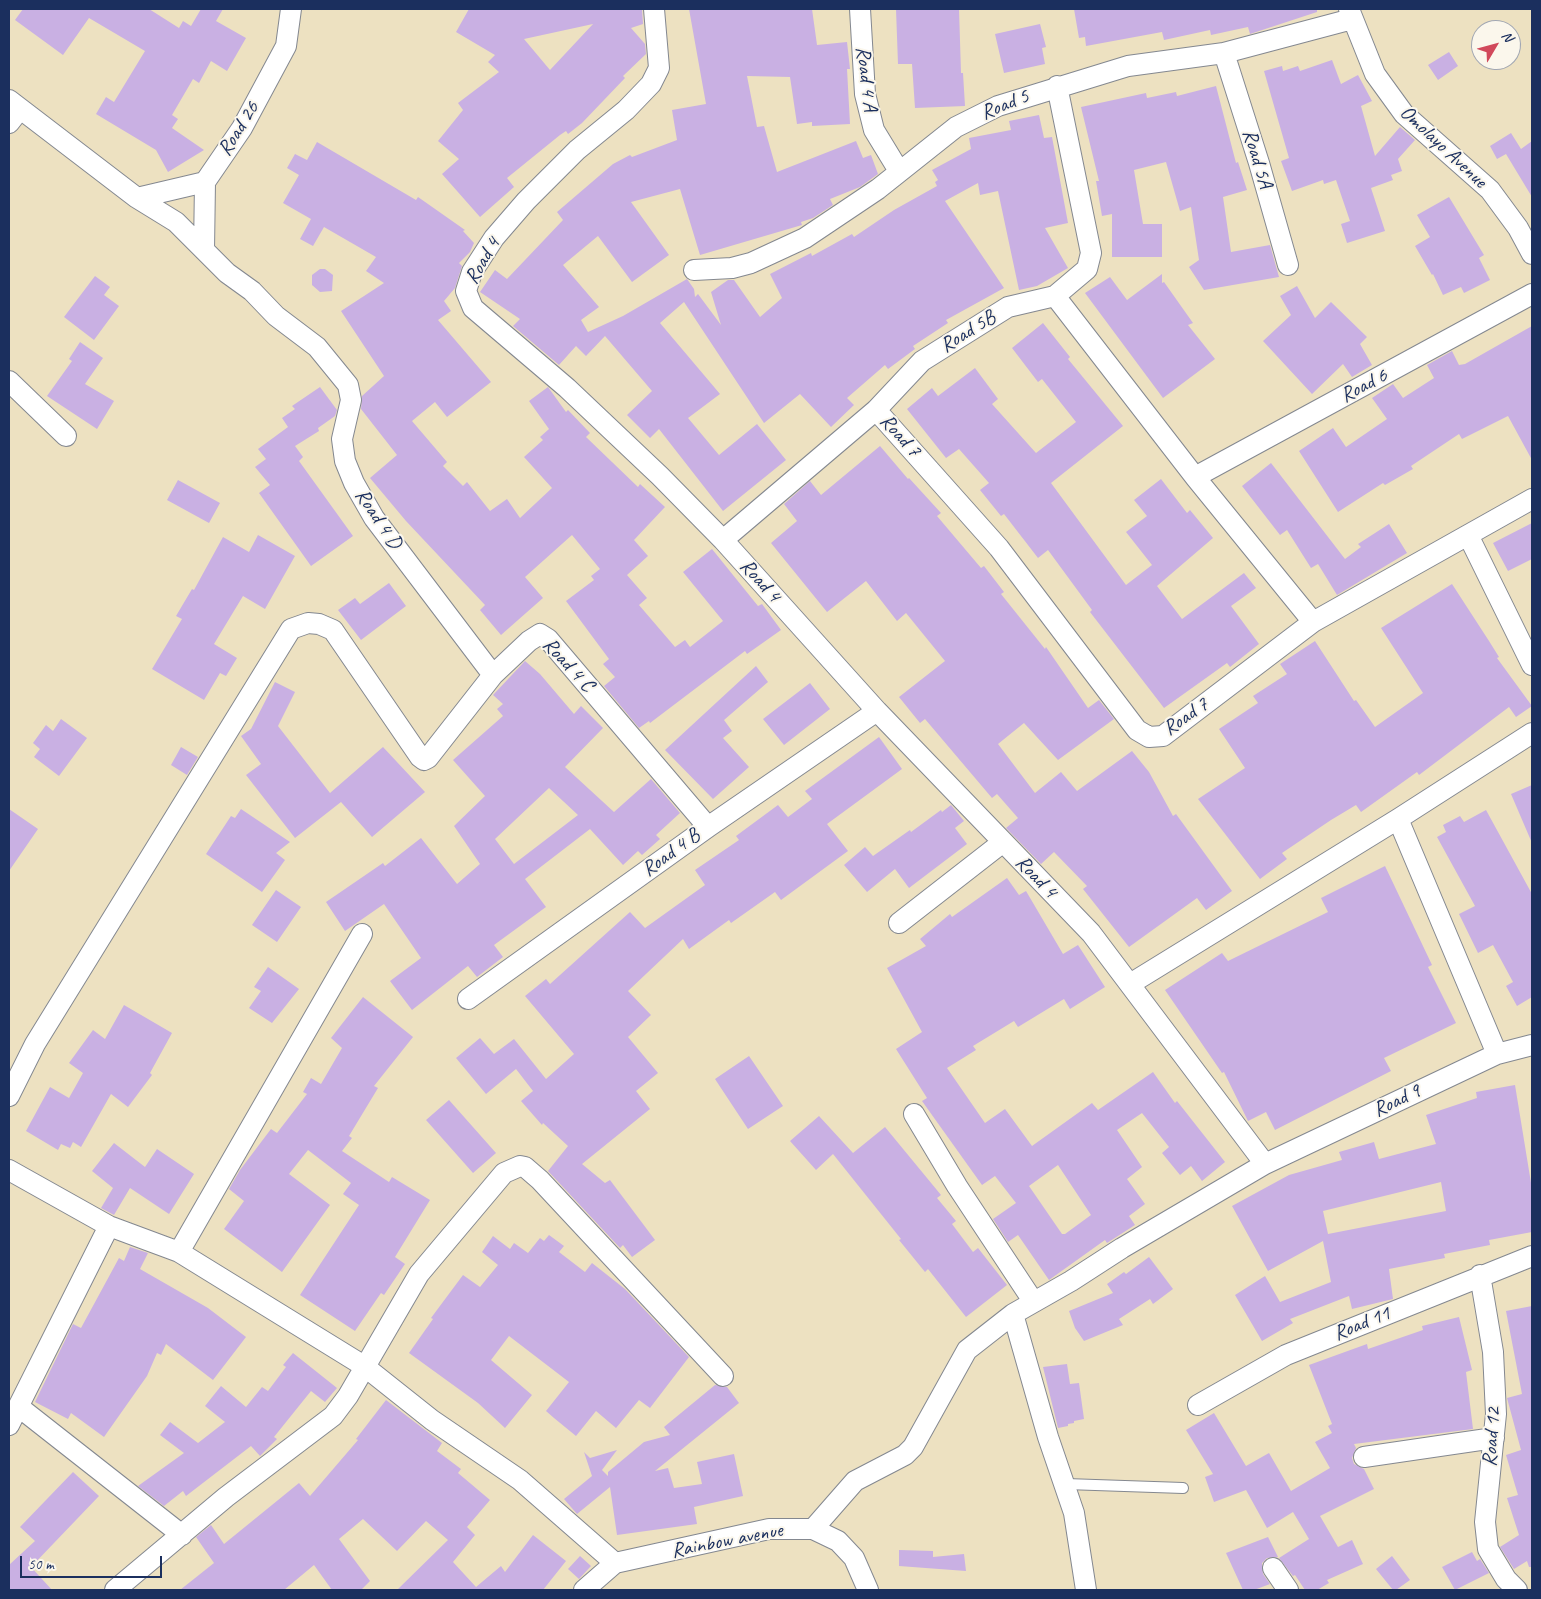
<!DOCTYPE html>
<html>
<head>
<meta charset="utf-8">
<style>
	body { margin:0 }
	#map { position:relative; width:1541px; height:1599px; overflow:hidden; background:#ede1c1; font-family:Caveat,sans-serif }
	canvas { display:block }
	.frame { position:absolute; inset:0; border:10px solid #1b2f5e; pointer-events:none }
	.north { position:absolute; left:1471px; top:20px; width:50px; height:50px; box-sizing:border-box; background:#fbf7ec; border:1px solid #a1a7b3; border-radius:50%; rotate:53deg; font-size:14px; font-weight:700; line-height:20px; text-align:center; color:#1b2f5e }
	.north::after { content:''; display:block; margin:auto; width:18px; height:22px; background:#d1495b; clip-path:polygon(50% 0,100% 100%,50% 72%,0 100%) }
	.scale { position:absolute; left:20px; top:1556px; width:142px; height:22px; box-sizing:border-box; border:2px solid #1b2f5e; border-top:0; padding-left:6px; font-size:15px; line-height:18px; white-space:nowrap; color:#1b2f5e; -webkit-text-stroke:4px #fbf7ec; paint-order:stroke }
</style>
</head>
<body>
<div id="map">
<canvas width="1541" height="1599"></canvas>
<div class="frame"></div>
<div class="north">N</div>
<div class="scale">50 m</div>
</div>
<script>
const context = document.querySelector('canvas').getContext('2d');
context.lineJoin = 'round';
function paint(path, color) { context.fillStyle = color; context.fill(path, 'evenodd'); }
const poly = rows => new Path2D(rows.map(r => 'M' + r).join(''));
function trace(path, color, width, dash) { context.strokeStyle = color; context.lineWidth = width; context.lineCap = dash ? 'butt' : 'round'; context.setLineDash(dash || []); context.stroke(path); }
function drawText(font, color, halo, rows, align = 'center') {
  context.font = font + ' Caveat,sans-serif'; context.lineWidth = 4; context.setLineDash([]); context.textBaseline = 'middle'; context.strokeStyle = halo; context.fillStyle = color; for (const [text, x, y, turn = 0] of rows) {
    context.save(); context.translate(x, y); context.rotate((+turn || 0) * Math.PI / 180); context.textAlign = isNaN(turn) ? turn : align; if (halo) context.strokeText(text, 0, 0); context.fillText(text, 0, 0); context.restore();
  }
}
paint(poly([
	[23,9,149,9,179,28,183,21,191,26,201,9,223,9,216,21,246,38,227,71,211,61,199,83,193,79,172,115,178,119,172,128,204,150,168,172,156,150,96,114,106,97,114,102,145,51,89,18,63,55,15,20],
	[469,9,642,9,643,24,631,28,645,44,646,54,623,76,625,78,582,123,568,134,566,131,560,135,507,178,514,187,480,217,442,174,459,159,438,141,463,110,458,103,499,72,488,62,495,55,456,32],
	[593,24,550,70,524,39],
	[689,9,812,9,817,45,847,42,850,69,847,69,850,124,812,126,812,122,797,124,790,77,747,76,757,127,764,126,777,172,856,141,863,158,871,155,878,174,860,187,830,199,833,205,813,218,801,222,802,225,700,255,680,189,631,202,669,255,632,282,598,236,563,265,599,307,581,320,588,332,623,316,687,279,694,289,695,297,698,294,721,325,711,292,728,280,734,280,760,317,782,298,770,274,811,253,812,256,852,234,854,237,894,210,937,186,935,182,938,180,932,170,971,149,969,138,1011,130,1009,121,1039,115,1044,138,1052,137,1068,223,1045,228,1068,268,1037,286,1019,290,998,191,980,195,978,183,945,201,1004,288,946,320,948,323,913,346,915,349,888,369,885,365,847,398,854,405,831,427,800,394,764,423,684,302,660,323,720,394,688,418,719,455,757,424,786,460,723,511,659,429,650,438,627,415,652,391,605,336,586,356,576,346,559,365,513,326,520,319,480,292,495,270,507,279,563,220,557,212,613,164,630,155,632,157,677,140,672,110,706,104],
	[896,9,959,9,961,73,963,73,965,106,915,108,912,64,898,64],
	[1074,9,1317,9,1317,12,1250,34,1248,27,1211,35,1210,30,1164,40,1162,32,1086,46,1085,37,1079,38],
	[1040,24,1046,47,1042,48,1045,64,1004,73,995,34],
	[1449,52,1458,66,1438,80,1428,65],
	[1332,60,1341,84,1358,75,1372,101,1361,106,1375,156,1400,127,1415,140,1398,159,1402,171,1391,175,1393,180,1371,188,1385,231,1347,243,1341,224,1350,221,1336,180,1324,184,1323,180,1292,191,1281,161,1289,158,1264,71,1282,66,1283,71,1298,66,1300,71],
	[1216,86,1236,163,1238,162,1247,190,1223,197,1231,252,1270,245,1279,277,1204,290,1189,267,1199,260,1191,207,1180,211,1166,162,1134,170,1143,224,1162,224,1162,257,1112,257,1112,214,1102,216,1096,181,1099,181,1081,107,1146,93,1147,98,1176,92,1177,96],
	[1511,133,1521,149,1532,141,1532,197,1506,154,1497,159,1490,146],
	[317,142,416,200,418,197,465,230,463,231,474,243,470,252,459,263,462,266,455,288,444,301,451,311,438,320,491,382,447,417,435,402,412,421,447,462,443,466,463,486,467,482,490,511,507,499,520,518,552,488,524,457,543,440,540,437,549,429,529,401,548,387,566,412,568,410,590,433,586,437,638,487,640,484,665,507,634,540,648,556,627,575,647,598,639,605,675,647,685,640,690,647,723,621,683,572,712,549,758,606,762,604,781,630,747,654,745,651,650,723,649,721,639,728,604,686,615,677,603,664,609,659,566,601,594,580,591,576,600,569,572,535,525,577,543,598,501,635,480,610,485,605,406,521,370,478,397,455,361,409,362,396,384,376,341,311,384,283,366,271,376,257,324,227,313,246,300,239,311,219,283,203,299,175,287,168,295,154,307,160],
	[1449,197,1484,255,1479,258,1490,280,1464,293,1461,287,1443,295,1433,274,1432,275,1415,246,1430,237,1417,215],
	[320,269,325,269,333,275,332,291,320,292,312,285,312,275],
	[1162,274,1162,283,1164,282,1193,323,1188,325,1215,359,1163,398,1085,293,1110,277,1127,300],
	[95,276,110,287,104,295,119,306,94,340,64,317],
	[1297,286,1315,318,1331,302,1367,337,1360,344,1372,365,1352,377,1343,364,1312,394,1263,341,1291,315,1280,296],
	[1043,323,1070,357,1068,359,1123,426,1051,483,1126,585,1152,565,1126,532,1147,516,1134,500,1161,479,1187,513,1190,510,1213,538,1157,586,1182,619,1244,573,1256,588,1231,606,1259,644,1230,667,1227,663,1164,708,1090,612,1092,610,1048,550,1038,558,1004,514,1001,516,980,490,989,483,959,449,946,458,907,409,932,388,938,396,975,368,998,399,992,404,1036,453,1076,422,1042,379,1038,382,1012,348],
	[1532,326,1532,460,1508,416,1462,439,1459,434,1411,466,1413,469,1385,485,1383,483,1338,512,1299,451,1333,428,1346,447,1387,419,1372,398,1393,384,1403,398,1434,378,1427,365,1452,351,1459,365,1465,364],
	[80,342,103,358,85,384,114,401,97,429,47,396,72,361,69,359],
	[320,387,337,410,335,416,318,428,319,431,295,446,303,457,299,461,353,536,311,566,259,493,270,485,255,467,266,459,258,449,288,427,282,418,295,409,292,406],
	[880,446,908,479,909,478,941,513,937,516,981,568,984,566,1004,592,1001,594,1045,649,1046,647,1088,708,1099,700,1114,719,1058,760,1024,723,998,744,1035,793,1061,772,1077,791,1132,751,1149,772,1173,816,1176,814,1232,891,1206,910,1197,898,1129,947,1083,889,1087,886,1054,852,1041,864,1006,828,1018,818,997,794,992,798,925,719,920,723,899,697,945,661,906,613,897,621,866,581,827,612,771,543,797,521,784,504,810,481,821,495],
	[1271,463,1345,559,1361,547,1358,544,1389,524,1407,553,1337,595,1318,564,1311,568,1287,530,1280,535,1242,486],
	[178,480,220,503,209,523,167,500],
	[1532,523,1532,559,1508,571,1493,543],
	[258,535,295,556,265,609,243,596,214,644,237,658,226,676,220,673,204,700,152,669,182,619,176,616,192,589,194,590,223,537,249,552],
	[389,583,406,606,361,640,338,610,355,598,360,604],
	[1452,584,1489,641,1499,657,1497,658,1532,706,1516,717,1509,707,1419,775,1417,772,1361,812,1356,805,1331,820,1282,853,1287,859,1260,879,1198,799,1245,768,1219,729,1258,703,1253,696,1287,674,1280,664,1315,641,1354,701,1356,700,1375,727,1423,693,1381,628],
	[525,661,540,674,574,714,581,706,603,728,565,767,614,812,651,779,680,813,656,835,660,839,642,855,638,851,623,865,590,829,525,879,546,907,494,945,503,957,477,977,468,966,412,1010,390,981,421,958,384,904,345,931,326,902,383,863,385,866,421,838,457,884,480,864,454,826,485,796,453,760,503,716,497,709,503,704,493,695],
	[549,788,578,815,514,864,495,839],
	[756,666,768,682,724,720,732,731,723,738,749,767,713,799,665,750],
	[275,682,295,692,278,726,330,793,383,747,425,792,372,837,341,802,295,838,246,775,261,764,241,736,251,729],
	[810,683,830,709,784,745,763,719],
	[61,719,87,738,59,776,34,757,40,749,33,743,46,725,53,731],
	[879,737,902,769,827,824,848,851,781,900,775,892,731,923,729,920,689,949,683,939,628,991,651,1015,628,1037,658,1073,636,1091,650,1109,582,1164,605,1183,610,1180,655,1240,632,1257,623,1245,620,1248,548,1171,568,1146,543,1123,542,1125,521,1101,533,1091,516,1069,486,1094,456,1058,480,1038,494,1054,514,1039,546,1079,574,1054,525,996,546,979,550,984,630,912,645,928,705,885,695,870,739,840,736,836,778,805,788,817,812,799,805,791],
	[181,747,198,757,187,775,171,765],
	[1532,785,1532,843,1511,794],
	[951,805,964,821,955,828,967,844,909,888,895,869,867,892,844,865,865,847,873,856,910,830,911,832,941,810,942,812],
	[9,809,38,829,9,871],
	[241,809,290,842,276,853,285,860,262,892,206,854,231,816,235,818],
	[1486,810,1532,894,1532,997,1517,1006,1506,986,1513,982,1493,945,1478,953,1459,914,1475,906,1437,837,1446,832,1443,825,1460,816,1464,822],
	[1385,866,1432,965,1428,967,1456,1023,1384,1058,1391,1071,1275,1130,1266,1112,1248,1121,1224,1072,1222,1073,1165,990,1222,953,1228,961,1328,912,1321,898],
	[1007,878,1019,895,1026,891,1063,954,1078,945,1105,987,1070,1009,1064,999,1018,1027,1014,1021,973,1046,976,1050,947,1068,985,1123,1005,1109,1032,1146,1092,1103,1098,1110,1153,1072,1175,1103,1177,1101,1225,1162,1202,1181,1191,1166,1180,1175,1162,1153,1169,1147,1142,1113,1117,1130,1142,1167,1127,1179,1145,1204,1129,1216,1135,1225,1107,1243,1105,1240,1049,1280,1018,1235,1008,1242,993,1219,1016,1203,995,1176,982,1185,922,1101,927,1098,896,1049,922,1032,887,968,926,946,920,939,950,914,952,917],
	[1058,1165,1091,1215,1065,1234,1062,1234,1029,1186],
	[276,890,301,907,277,942,252,925],
	[268,967,299,989,272,1023,249,1008,261,991,254,987],
	[363,997,413,1037,374,1086,378,1088,349,1136,352,1138,342,1151,389,1182,392,1177,430,1200,395,1257,405,1264,384,1295,381,1293,355,1331,300,1295,359,1205,343,1194,351,1183,308,1150,289,1174,330,1205,282,1272,224,1229,244,1201,229,1189,240,1170,271,1129,277,1133,307,1094,303,1092,311,1078,321,1084,342,1048,331,1038],
	[124,1005,172,1033,150,1073,152,1075,128,1107,111,1094,81,1147,73,1142,70,1148,61,1144,58,1150,26,1131,50,1087,69,1098,83,1073,69,1063,93,1030,105,1039],
	[749,1056,783,1106,748,1129,715,1079],
	[1515,1085,1532,1189,1532,1232,1489,1240,1490,1245,1444,1254,1445,1258,1389,1269,1393,1299,1352,1309,1349,1296,1290,1319,1293,1323,1262,1341,1235,1295,1265,1276,1280,1302,1331,1282,1323,1241,1268,1271,1232,1206,1289,1175,1342,1160,1339,1152,1374,1142,1379,1159,1436,1144,1426,1115,1477,1098,1476,1092],
	[1441,1182,1446,1211,1328,1234,1323,1211],
	[449,1100,496,1153,473,1173,426,1120],
	[819,1116,853,1153,885,1127,941,1195,937,1198,956,1221,952,1224,973,1252,978,1248,1007,1285,966,1317,928,1269,925,1272,899,1240,901,1239,833,1154,816,1170,790,1141],
	[114,1143,145,1167,157,1149,194,1174,169,1214,130,1188,114,1215,101,1208,113,1188,92,1171],
	[549,1235,564,1246,559,1252,585,1272,592,1263,625,1289,689,1357,650,1408,639,1400,616,1428,596,1411,576,1436,554,1418,546,1411,569,1382,509,1336,491,1360,532,1395,505,1428,478,1403,409,1353,433,1319,431,1318,463,1275,480,1287,498,1265,482,1252,493,1236,510,1249,514,1243,528,1253,540,1238,544,1241],
	[130,1247,148,1253,140,1269,208,1308,246,1337,213,1380,166,1344,161,1355,157,1353,147,1376,104,1437,71,1413,68,1419,35,1402,73,1324,81,1328,119,1258,124,1261],
	[1149,1257,1173,1289,1153,1304,1150,1299,1119,1319,1123,1325,1084,1341,1075,1328,1069,1311,1113,1293,1107,1284,1124,1272,1126,1274],
	[1532,1306,1532,1567,1529,1567,1527,1561,1514,1569,1500,1547,1519,1535,1507,1498,1518,1495,1506,1455,1521,1450,1507,1398,1522,1394,1506,1311],
	[1459,1317,1472,1370,1466,1372,1473,1429,1354,1444,1356,1448,1352,1458,1354,1464,1364,1469,1374,1489,1320,1516,1338,1547,1352,1540,1363,1564,1327,1580,1329,1583,1317,1590,1305,1590,1295,1575,1293,1576,1279,1558,1309,1539,1293,1512,1267,1528,1246,1490,1214,1502,1205,1477,1213,1474,1186,1430,1214,1413,1246,1466,1269,1453,1291,1491,1330,1468,1315,1442,1332,1433,1328,1426,1332,1424,1309,1365,1367,1344,1368,1349,1423,1330,1422,1326],
	[293,1353,337,1388,325,1402,311,1391,274,1437,277,1439,260,1456,251,1446,186,1496,183,1491,164,1506,138,1486,184,1453,160,1435,170,1422,198,1443,225,1422,205,1406,221,1386,246,1407,262,1387,268,1391,286,1367,283,1365],
	[1067,1364,1070,1384,1079,1383,1084,1419,1074,1421,1074,1423,1068,1424,1068,1426,1058,1428,1043,1367],
	[715,1385,727,1387,739,1403,655,1471,668,1468,674,1488,702,1484,697,1462,734,1454,743,1496,694,1507,697,1524,617,1535,610,1487,577,1514,564,1499,592,1476,584,1452,590,1458,617,1450,602,1470,608,1476,608,1472,644,1442,670,1435,664,1427],
	[386,1400,442,1443,437,1451,461,1469,458,1473,490,1500,467,1527,475,1535,453,1562,476,1587,501,1566,505,1572,533,1535,566,1561,543,1590,397,1590,448,1540,426,1521,397,1551,363,1519,339,1539,370,1581,361,1590,332,1590,314,1565,284,1590,180,1590,214,1563,196,1537,211,1525,224,1544,299,1483,310,1496,358,1440,356,1439],
	[73,1472,99,1496,31,1567,52,1590,9,1590,9,1565,35,1541,20,1527],
	[1268,1537,1278,1557,1267,1558,1262,1563,1263,1574,1270,1584,1254,1590,1243,1590,1226,1553],
	[899,1550,933,1551,933,1557,964,1554,966,1571,899,1566],
	[1472,1552,1477,1561,1480,1559,1489,1573,1455,1590,1442,1567],
	[580,1556,591,1566,579,1579,568,1569],
	[1392,1556,1410,1580,1396,1590,1393,1590,1376,1569]
]), '#c9b0e3');
const lane = poly([
	[1066,1484,1183,1488]
]);
const street = poly([
	[654,9,659,68,651,84,626,110,577,150,526,201,494,238,472,272,466,291,473,308,567,388,660,476,723,540,877,711,1091,933,1265,1164],
	[860,9,865,94,874,130,899,171],
	[1349,9,1375,74,1404,114,1490,190,1518,228,1532,254],
	[1224,53,1259,163,1288,265],
	[9,100,137,198,176,222,227,273,252,291,276,316,317,347,348,385,351,400,342,439,345,461,354,483,374,518,493,675],
	[9,123,20,109],
	[137,198,205,182,242,128,286,46,291,9],
	[204,250,205,182],
	[694,270,732,268,751,263,805,238,878,189,956,127,998,106,1128,66,1224,53,1352,19],
	[1055,296,1195,477,1313,622],
	[9,381,66,436],
	[876,410,999,548,1137,730,1149,737,1163,736,1313,622,1532,499],
	[1195,477,1532,294],
	[1468,535,1532,665],
	[723,540,876,410,922,361,1008,307,1055,296,1087,269,1091,253,1057,86],
	[1398,819,1497,1054],
	[899,923,1003,842],
	[1130,984,1398,819,1532,733],
	[468,999,708,827,877,711],
	[9,1096,35,1044,291,629,308,623,319,624,333,630,420,757,424,760,428,758,493,675,529,641,540,634,548,639,708,827],
	[914,1114,957,1186,1033,1301],
	[9,1170,109,1226,179,1252,364,1366,432,1420,520,1480,615,1563],
	[179,1252,362,934],
	[1480,1275,1493,1352,1496,1414,1485,1522,1488,1549,1506,1579,1517,1590],
	[1013,1314,1048,1437,1074,1513,1086,1590],
	[1198,1405,1286,1355,1532,1256],
	[19,1407,182,1535],
	[9,1425,109,1226],
	[1364,1457,1494,1438],
	[813,1529,855,1481,905,1455,913,1447,967,1350,1013,1314,1071,1281,1122,1248,1265,1164,1497,1054,1532,1045],
	[1273,1568,1288,1590],
	[115,1590,226,1497,333,1416,348,1396,419,1274,504,1173,520,1166,525,1167,540,1180,723,1376],
	[584,1590,615,1563,769,1529,813,1529,838,1541,854,1558,868,1590]
]);
trace(lane, '#848890', 12);
trace(street, '#848890', 22);
trace(lane, '#fff', 10);
trace(street, '#fff', 20);
drawText('21px', '#1b2f5e', '#fbf7ec', [
	["Road 4 A",866,79,83],
	["Road 5",1005,105,-22],
	["Road 26",239,129,-58],
	["Omolayo Avenue",1443,147,43],
	["Road 5A",1257,159,73],
	["Road 4",483,261,-60],
	["Road 5B",968,332,-32],
	["Road 6",1364,386,-28],
	["Road 7",900,436,48],
	["Road 4 D",378,519,56],
	["Road 4",760,581,48],
	["Road 4 C",568,665,47],
	["Road 7",1186,717,-35],
	["Road 4 B",671,853,-36],
	["Road 4",1036,877,46],
	["Road 9",1397,1101,-26],
	["Road 11",1362,1324,-22],
	["Road 12",1492,1437,-86],
	["Rainbow avenue",727,1541,-11]
]);
</script>
</body>
</html>
